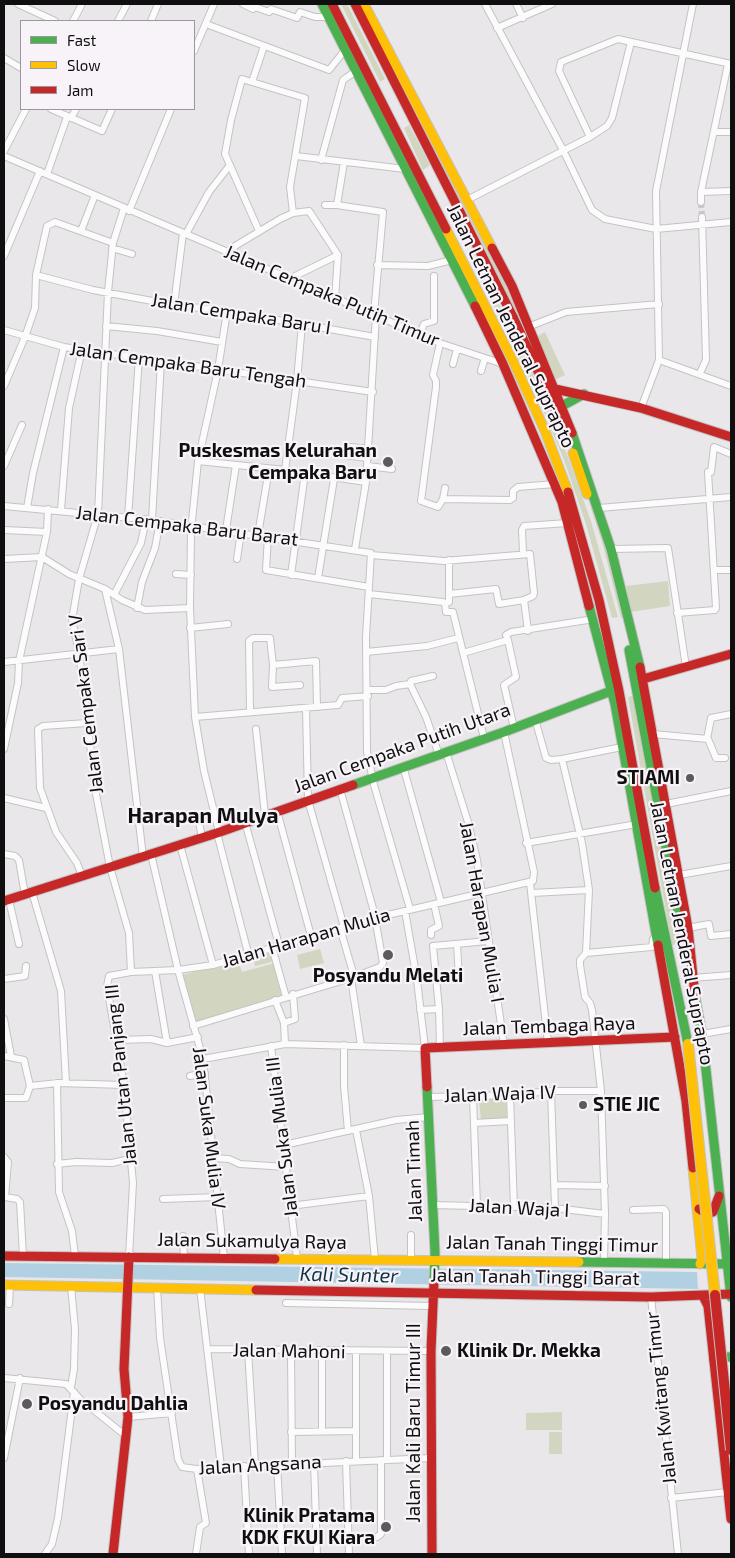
<!DOCTYPE html>
<html>
<head>
<meta charset="utf-8">
<style>
	body { margin:0 }
	#map { position:relative; width:735px; height:1558px; overflow:hidden; background:#eae7ea; font-family:"Exo 2",sans-serif }
	canvas { display:block }
	.frame { position:absolute; inset:0; border:5px solid #100f10; pointer-events:none }
	.legend { position:absolute; left:20px; top:20px; width:175px; height:90px; box-sizing:border-box; background:#f8f3f9; border:1px solid #9b989c; margin:0; padding:6px 9px; list-style:none; font-size:15px; color:#100f10 }
	.legend li { display:flex; align-items:center; gap:10px; height:25px }
	.legend b { width:25px; border:1px solid #9b989c }
</style>
</head>
<body>
<div id="map">
<canvas width="735" height="1558"></canvas>
<div class="frame"></div>
<ul class="legend">
<li><b style="height:6px;background:#4caf50"></b>Fast</li>
<li><b style="height:6px;background:#ffc107"></b>Slow</li>
<li><b style="height:6px;background:#c62828"></b>Jam</li>
</ul>
</div>
<script>
const context = document.querySelector('canvas').getContext('2d');
context.lineJoin = 'round';
function paint(path, color) { context.fillStyle = color; context.fill(path, 'evenodd'); }
const poly = rows => new Path2D(rows.map(r => 'M' + r).join(''));
function trace(path, color, width, dash) { context.strokeStyle = color; context.lineWidth = width; context.lineCap = dash ? 'butt' : 'round'; context.setLineDash(dash || []); context.stroke(path); }
function drawText(font, color, halo, rows, align = 'center') {
  context.font = font + ' "Exo 2",sans-serif'; context.lineWidth = 4.5; context.setLineDash([]); context.textBaseline = 'middle'; context.strokeStyle = halo; context.fillStyle = color; for (const [text, x, y, turn = 0] of rows) {
    context.save(); context.translate(x, y); context.rotate((+turn || 0) * Math.PI / 180); context.textAlign = isNaN(turn) ? turn : align; if (halo) context.strokeText(text, 0, 0); context.fillText(text, 0, 0); context.restore();
  }
}
paint(poly([
	[341,4,347,4,385,79,380,82],
	[383,40,534,338,545,332,565,375,552,381,565,414,627,616,621,618,603,545,573,454,551,399,412,117],
	[409,125,430,165,423,170,404,128],
	[481,269,519,344,556,424,591,521,618,617,612,618,586,524,564,460,532,384,477,272],
	[668,581,670,606,630,612,626,586],
	[635,695,643,744,681,943,672,945,628,697],
	[320,949,324,963,300,969,297,955],
	[272,952,275,961,255,966,253,957],
	[238,960,242,972,275,963,283,996,195,1022,182,975],
	[506,1098,507,1118,481,1120,479,1100],
	[562,1412,562,1430,526,1430,526,1413],
	[549,1432,562,1432,562,1454,549,1454]
]), '#d2d5c0');
paint(poly([
	[4,1263,697,1272,698,1289,4,1277]
]), '#b1d1e2');
trace(poly([
	[701,202,702,217]
]), '#c9c7c9', 6, [6, 3]);
const street = poly([
	[18,4,55,21],
	[243,4,253,9,255,7,269,12,271,9,297,18,300,12,315,17,329,17],
	[485,4,563,150,592,210,605,219,656,229,731,222],
	[516,4,523,18],
	[73,21,82,4],
	[118,21,127,4],
	[151,21,158,4],
	[206,24,329,70,345,50],
	[497,28,552,4],
	[194,51,214,4],
	[4,58,21,68],
	[252,82,264,46],
	[51,109,102,131,112,109],
	[71,118,76,109],
	[714,132,731,132],
	[590,137,559,71,561,62,618,39,731,64],
	[4,151,26,109],
	[4,156,440,343,503,364],
	[296,156,405,169],
	[321,160,343,80,356,71],
	[344,162,337,205,383,212,374,314],
	[47,174,67,117],
	[701,192,731,191],
	[467,200,590,137,607,126,612,118,631,42],
	[701,202,701,192,728,64],
	[325,205,337,205],
	[124,208,113,243,108,292,98,514,79,579,72,620,79,652,96,794,110,867,129,933,131,972],
	[129,211,171,109],
	[81,231,95,195],
	[259,231,225,154,231,120,242,79,305,98,290,187,293,213],
	[186,234,209,192,230,165],
	[112,248,132,254],
	[231,253,235,246,280,219,293,213,309,211,338,255,335,299],
	[4,256,40,171],
	[377,265,428,266,452,260],
	[36,275,93,290,174,305,227,311,375,337],
	[289,279,338,255],
	[174,305,183,233],
	[106,326,157,331,222,342],
	[528,327,566,312,659,304],
	[4,330,64,347,373,392],
	[420,334,424,324,434,321,434,276],
	[440,343,433,375,436,381,436,387,421,501,438,507,443,499,510,500,513,498,513,491,518,487,555,484],
	[659,360,731,386],
	[453,364,457,349],
	[481,371,485,358],
	[700,373,706,360,702,217],
	[4,386,25,337,35,308,36,275,47,226,55,222,113,243],
	[641,408,659,360,656,191,693,4],
	[351,447,369,449],
	[344,455,368,458],
	[198,461,285,470,366,482],
	[4,466,22,425],
	[368,466,392,469],
	[285,470,297,381,302,324],
	[443,499,445,488],
	[4,506,152,520,371,553,366,637,367,752,374,785,410,909],
	[27,508,33,473,64,347],
	[599,508,731,497],
	[61,510,69,408,82,349],
	[128,518,139,357],
	[152,520,161,361],
	[4,530,47,532],
	[226,530,236,465],
	[258,535,269,469],
	[268,536,266,570,369,587],
	[355,549,366,482,376,315],
	[611,549,668,548,686,667],
	[523,553,522,530,524,526,568,523],
	[371,555,444,561,530,554,534,593,533,596,524,600,528,631],
	[4,559,42,557,69,574,105,589,122,600,145,610,190,608],
	[237,559,241,532],
	[714,570,731,570],
	[176,574,191,575],
	[291,575,305,473],
	[318,578,334,479],
	[105,589,119,649,143,857],
	[369,594,443,602,445,603,446,612,453,612,484,738],
	[449,594,449,560],
	[114,595,141,543,146,519],
	[445,603,449,602,449,594,496,589,499,604,524,600],
	[137,608,142,582,155,548,160,521],
	[677,613,715,610,716,608,708,472,711,472,714,447,731,454],
	[190,628,228,624],
	[508,640,516,677,504,685,514,728],
	[366,652,427,646,458,638],
	[463,653,508,640,506,635,511,632,594,619],
	[4,662,119,649],
	[273,665,272,687,300,685],
	[410,684,411,681,433,676],
	[368,690,386,690,396,686,410,684,426,717,439,755],
	[306,708,308,800,344,927],
	[250,711,249,641,253,638,270,638,273,665,316,661,317,707],
	[195,717,338,705,342,698,368,696],
	[535,719,546,758,551,760,562,759],
	[256,729,265,815],
	[653,734,708,739,716,758,725,758],
	[707,739,711,718,731,714],
	[4,749,18,683,19,661,47,532,48,509],
	[446,752,468,822,477,860,504,1045],
	[403,766,441,902],
	[4,798,46,808],
	[666,804,731,791],
	[277,811,311,936],
	[199,822,202,838],
	[245,822,279,945],
	[219,832,204,771,195,717,190,608,191,531,198,461,218,370,227,311],
	[217,833,248,953],
	[526,843,637,824],
	[180,845,213,965],
	[4,854,15,856,19,860,25,895],
	[151,854,178,970,203,1059,224,1258],
	[679,875,731,866],
	[82,876,77,863,56,832,40,788,38,729,43,726,87,723],
	[530,883,548,1043],
	[32,892,61,991,66,1083],
	[532,893,589,890],
	[9,900,19,944],
	[340,928,354,976],
	[688,928,709,924,711,936,731,934],
	[431,935,431,930,439,926,434,904],
	[457,944,459,979],
	[272,947,286,997],
	[586,953,652,947,653,939],
	[155,971,167,1043],
	[351,978,361,1046],
	[692,978,731,975],
	[4,979,25,976,26,966],
	[275,1000,284,1023,285,1044],
	[420,1010,439,1009],
	[4,1019,11,1056],
	[284,1023,295,1019,293,994],
	[193,1026,351,978,380,967,383,963,374,912,340,789],
	[702,1034,731,1029],
	[117,1040,151,1039,167,1043,198,1037],
	[344,1045,344,1086,348,1131],
	[271,1046,297,1258],
	[440,1048,439,1009,433,946,488,941],
	[4,1056,24,1060,30,1086,26,1098,4,1098],
	[203,1059,285,1044,425,1048,417,980,405,911],
	[190,1076,205,1073],
	[57,1083,59,1192,72,1231,75,1256],
	[30,1086,58,1083,124,1085],
	[551,1091,555,1208],
	[510,1095,514,1207],
	[429,1097,510,1095,551,1091,601,1091],
	[473,1097,477,1206],
	[474,1123,511,1121],
	[356,1130,369,1196,375,1260],
	[284,1145,396,1120,429,1117],
	[4,1157,8,1162,5,1197,17,1199,20,1202,23,1256],
	[213,1158,229,1159,240,1164,286,1167],
	[57,1164,76,1162,112,1163,130,1159],
	[555,1185,605,1186],
	[163,1199,218,1197],
	[433,1205,555,1208,605,1214],
	[290,1206,369,1196],
	[633,1210,664,1209,666,1212,666,1263],
	[411,1235,411,1260],
	[183,1236,184,1258],
	[129,1257,133,1183,124,1085,107,986,109,976,131,972,178,970,213,965,375,918,533,881,534,872,504,732],
	[604,1262,605,1214,601,1091,592,1010,590,1003,585,997,580,965,580,960,586,953,589,890,582,843,562,759,622,747],
	[157,1287,160,1338,178,1459,182,1467,197,1469,431,1458],
	[200,1288,221,1467],
	[651,1297,678,1554],
	[286,1303,432,1306],
	[9,1304,10,1285],
	[207,1349,431,1351],
	[248,1350,255,1465],
	[291,1351,292,1464],
	[4,1378,66,1384,80,1399,126,1436],
	[71,1387,74,1369,75,1329,71,1286],
	[128,1417,172,1413],
	[322,1431,322,1351],
	[291,1432,356,1431],
	[4,1458,20,1378],
	[387,1459,387,1352],
	[356,1460,356,1352],
	[346,1461,349,1554],
	[314,1463,317,1554],
	[277,1464,282,1554],
	[244,1466,249,1554],
	[671,1498,728,1492],
	[348,1538,377,1537,381,1534,381,1460],
	[45,1554,52,1544,58,1518,74,1392],
	[196,1554,200,1527,206,1523,197,1469]
]);
const fast = poly([
	[322,4,475,306],
	[562,406,584,394],
	[572,433,611,549,640,667],
	[589,606,615,704,658,945],
	[629,650,678,911],
	[353,785,504,732,611,691],
	[655,888,688,1044],
	[695,996,702,1034,731,1297],
	[427,1087,435,1253,434,1282],
	[579,1262,728,1264],
	[714,1360,719,1357,731,1357]
]);
const slow = poly([
	[364,4,492,248],
	[446,229,515,365,545,431,568,492],
	[573,453,587,494],
	[693,1168,702,1259,700,1264],
	[275,1259,579,1262],
	[4,1285,256,1290]
]);
const jam = poly([
	[332,4,446,229],
	[355,4,513,317,560,419],
	[492,248,512,286,572,433],
	[475,306,503,364,562,502,589,606],
	[555,389,641,408,731,437],
	[568,492,599,600,619,691,655,888],
	[640,667,688,928,695,996],
	[643,679,731,654],
	[4,901,217,833,353,785],
	[658,945,686,1101,693,1168],
	[427,1087,425,1048,675,1037],
	[699,1209,707,1214,713,1212,719,1196],
	[4,1256,275,1259],
	[256,1290,651,1297,731,1294],
	[703,1296,708,1306,731,1519],
	[113,1554,128,1417,124,1369,129,1257],
	[432,1554,431,1351,434,1282]
]);
trace(street, '#c4c3c4', 8);
trace(fast, '#c4c3c4', 11);
trace(slow, '#c4c3c4', 11);
trace(jam, '#c4c3c4', 11);
trace(street, '#fcfbfc', 6);
trace(fast, '#4caf50', 9);
trace(slow, '#ffc107', 9);
trace(jam, '#c62828', 9);
const slowBridge = poly([
	[688,1044,715,1295]
]);
const jamBridge = poly([
	[715,1295,731,1450]
]);
trace(slowBridge, '#c4c3c4', 12, []);
trace(jamBridge, '#c4c3c4', 12, []);
trace(slowBridge, '#ffc107', 10);
trace(jamBridge, '#c62828', 10);
for (const [x, y, r, color] of [
	[388,462,6,"#5c5b5c"],
	[690,778,5,"#5c5b5c"],
	[388,955,6,"#5c5b5c"],
	[583,1105,5,"#5c5b5c"],
	[446,1351,6,"#5c5b5c"],
	[27,1404,6,"#5c5b5c"],
	[386,1527,6,"#5c5b5c"]
]) { const dot = new Path2D(); dot.arc(x, y, r, 0, 2 * Math.PI); context.fillStyle = color; context.fill(dot); trace(dot, '#f8f3f9', 2); }
drawText('19px', '#100f10', '#f8f3f9', [
	["Jalan Cempaka Putih Timur",332,296,23],
	["Jalan Cempaka Baru I",241,314,9],
	["Jalan Letnan Jenderal Suprapto",511,326,64],
	["Jalan Cempaka Baru Tengah",188,365,8],
	["Jalan Cempaka Baru Barat",187,526,7],
	["Jalan Cempaka Sari V",86,704,-97],
	["Jalan Cempaka Putih Utara",402,748,-20],
	["Jalan Harapan Mulia I",482,912,80],
	["Jalan Letnan Jenderal Suprapto",682,933,79],
	["Jalan Harapan Mulia",306,938,-16],
	["Jalan Tembaga Raya",549,1026,-2],
	["Jalan Utan Panjang III",121,1075,-96],
	["Jalan Waja IV",500,1094,-2],
	["Jalan Suka Mulia IV",209,1128,83],
	["Jalan Suka Mulia III",282,1137,-97],
	["Jalan Timah",414,1171,-92],
	["Jalan Waja I",519,1208,3],
	["Jalan Sukamulya Raya",252,1241,1],
	["Jalan Tanah Tinggi Timur",552,1244,1],
	["Jalan Tanah Tinggi Barat",535,1277,1],
	["Jalan Mahoni",289,1351,1],
	["Jalan Kwitang Timur",661,1398,-96],
	["Jalan Kali Baru Timur III",414,1423,-90],
	["Jalan Angsana",260,1465,-3]
]);
drawText('bold 19px', '#100f10', '#f8f3f9', [
	["Puskesmas Kelurahan",377,451],
	["Cempaka Baru",377,473],
	["STIAMI",680,778],
	["Posyandu Melati",388,976,"center"],
	["STIE JIC",593,1105,"left"],
	["Klinik Dr. Mekka",457,1351,"left"],
	["Posyandu Dahlia",38,1404,"left"],
	["Klinik Pratama",375,1516],
	["KDK FKUI Kiara",375,1538]
], 'right');
drawText('italic 20px', '#0b3445', '#f8f3f9', [
	["Kali Sunter",349,1275,1]
]);
drawText('bold 21px', '#100f10', '#f8f3f9', [
	["Harapan Mulya",203,816]
]);
</script>
</body>
</html>
